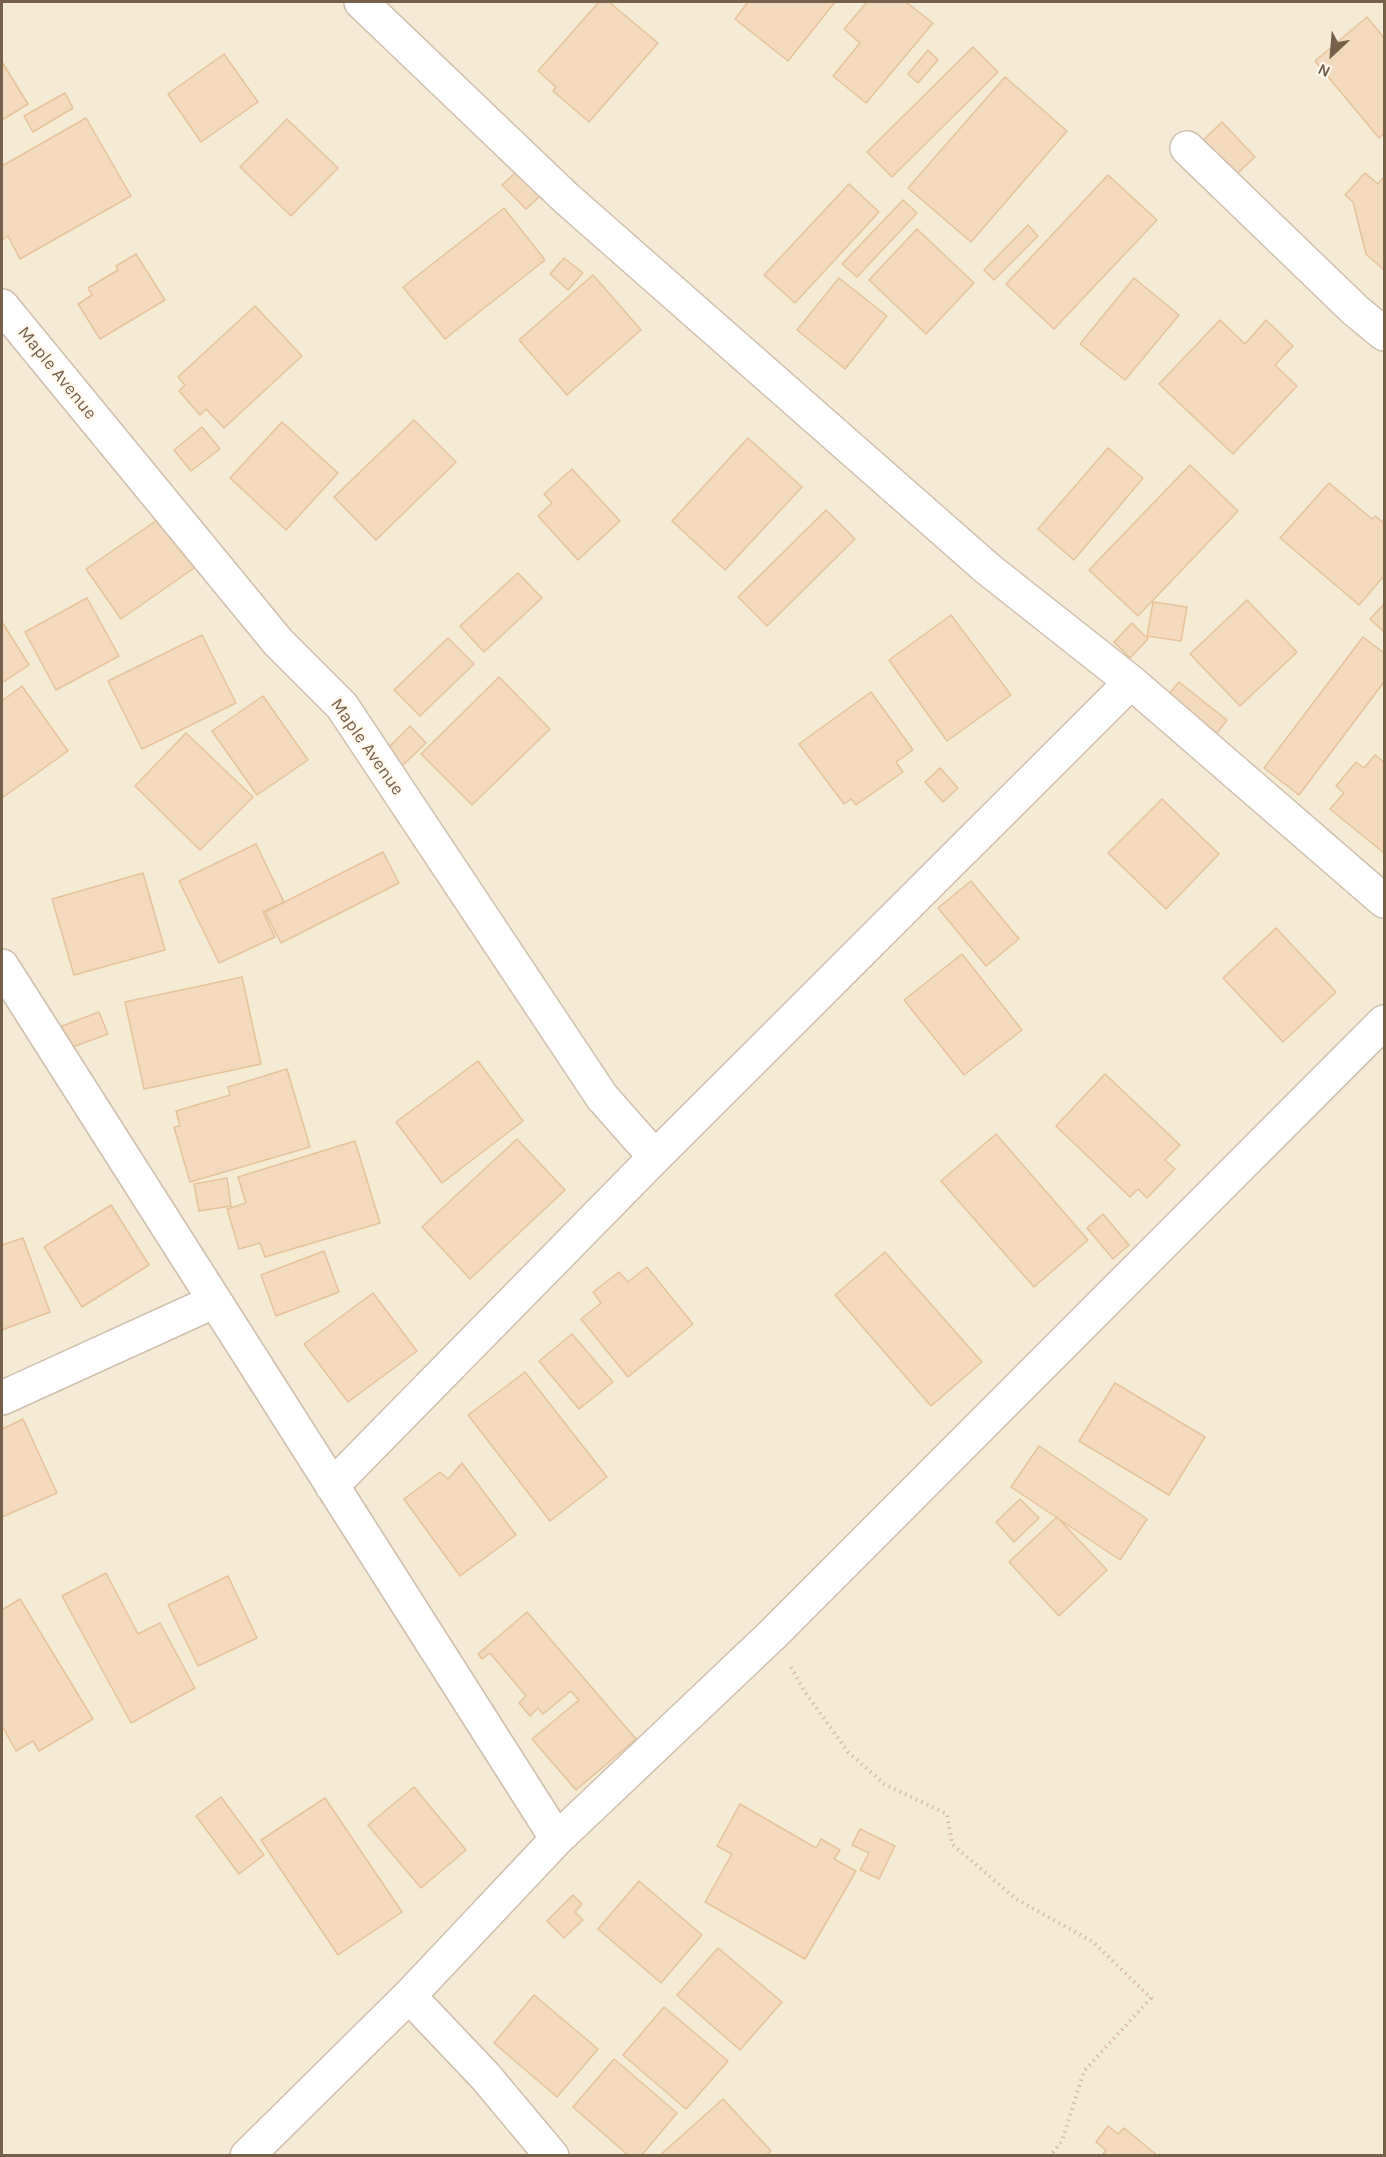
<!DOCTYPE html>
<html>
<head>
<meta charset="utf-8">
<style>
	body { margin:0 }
	#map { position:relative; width:1386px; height:2157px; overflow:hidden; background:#fdf7e6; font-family:Karla,sans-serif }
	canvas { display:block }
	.frame { position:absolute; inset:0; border:3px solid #77604a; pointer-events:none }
	.north { position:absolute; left:1302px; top:24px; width:60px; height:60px; -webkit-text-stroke:4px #fffaed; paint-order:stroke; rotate:206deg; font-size:16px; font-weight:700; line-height:24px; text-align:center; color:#77604a }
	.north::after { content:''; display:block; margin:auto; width:21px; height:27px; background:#77604a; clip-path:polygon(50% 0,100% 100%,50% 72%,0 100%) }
</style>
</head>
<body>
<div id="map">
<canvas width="1386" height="2157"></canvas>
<div class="frame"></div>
<div class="north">N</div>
</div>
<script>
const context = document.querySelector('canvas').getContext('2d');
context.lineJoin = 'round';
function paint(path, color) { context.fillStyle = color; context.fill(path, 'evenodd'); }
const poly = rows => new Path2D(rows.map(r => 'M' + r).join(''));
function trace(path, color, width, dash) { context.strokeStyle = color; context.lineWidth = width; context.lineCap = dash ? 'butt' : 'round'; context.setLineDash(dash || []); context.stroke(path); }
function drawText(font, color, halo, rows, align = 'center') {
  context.font = font + ' Karla,sans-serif'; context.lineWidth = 5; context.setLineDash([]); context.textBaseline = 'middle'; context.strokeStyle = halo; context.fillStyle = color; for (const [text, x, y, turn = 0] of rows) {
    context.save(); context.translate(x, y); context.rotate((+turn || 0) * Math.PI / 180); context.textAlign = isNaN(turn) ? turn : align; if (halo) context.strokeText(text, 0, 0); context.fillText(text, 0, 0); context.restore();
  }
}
paint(poly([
	[2,2,1384,2,1384,2155,2,2155]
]), '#f5ead4');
const building = poly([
	[599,2,609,2,658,43,589,122,553,91,556,87,538,71,599,2],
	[748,2,835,2,788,61,735,19,748,2],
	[867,2,906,2,933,23,866,103,833,76,860,43,844,29,867,2],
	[1367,17,1384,38,1384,134,1379,138,1315,61,1367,17],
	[973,47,998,72,892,177,867,152,973,47],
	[928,50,938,60,918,83,908,74,928,50],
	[224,54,258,102,201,142,168,94,224,54],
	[2,62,28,104,2,120,2,62],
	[1005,77,1067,131,971,242,908,188,1005,77],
	[65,93,73,108,33,132,24,116,65,93],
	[86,118,131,196,20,259,8,236,2,240,2,166,86,118],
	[287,119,338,168,291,216,240,167,287,119],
	[1222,122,1255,157,1229,181,1197,146,1222,122],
	[516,172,540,196,526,209,502,185,516,172],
	[1365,173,1378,184,1384,177,1384,270,1366,254,1353,202,1345,195,1365,173],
	[1108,175,1157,220,1054,329,1006,284,1108,175],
	[849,184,879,212,795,303,764,275,849,184],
	[903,200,917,213,857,277,842,264,903,200],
	[504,208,545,260,445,339,403,287,504,208],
	[1028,225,1038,236,994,280,984,270,1028,225],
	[917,229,974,283,926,334,869,280,917,229],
	[136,254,165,300,100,339,78,304,92,295,88,288,118,270,116,266,136,254],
	[564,258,583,273,568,290,550,274,564,258],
	[593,275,641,330,567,395,519,340,593,275],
	[839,278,887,316,845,369,797,330,839,278],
	[1134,278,1179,315,1125,380,1080,344,1134,278],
	[255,306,302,356,224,428,206,409,200,415,179,391,185,385,178,377,255,306],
	[1220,320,1245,344,1266,320,1293,346,1275,365,1297,386,1233,454,1159,384,1220,320],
	[414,420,456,462,376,540,334,497,414,420],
	[282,422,338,473,286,530,230,478,282,422],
	[202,427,220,449,191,471,174,450,202,427],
	[748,438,802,487,725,570,672,521,748,438],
	[1108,448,1143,478,1074,560,1038,529,1108,448],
	[1190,465,1238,511,1138,616,1089,570,1190,465],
	[572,469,620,521,578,560,538,516,552,503,544,494,572,469],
	[1329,483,1372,519,1375,516,1383,522,1384,520,1384,576,1359,605,1280,538,1329,483],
	[826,510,855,539,767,626,738,597,826,510],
	[163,516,197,566,121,619,86,569,163,516],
	[518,573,542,598,484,652,460,626,518,573],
	[87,598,119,656,56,690,25,632,87,598],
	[1247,600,1297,652,1240,706,1190,654,1247,600],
	[1153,602,1187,607,1181,641,1147,636,1153,602],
	[1384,604,1384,632,1370,619,1384,604],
	[951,615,1011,695,947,741,889,660,951,615],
	[2,622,29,665,2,683,2,622],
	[1132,623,1148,639,1130,658,1114,642,1132,623],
	[202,635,236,703,142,749,108,681,202,635],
	[1363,637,1384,653,1384,682,1299,795,1264,768,1363,637],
	[448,638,474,664,420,716,394,690,448,638],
	[499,677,550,729,472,805,421,754,499,677],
	[1179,682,1227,720,1206,747,1157,708,1179,682],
	[22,686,68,751,2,798,2,701,22,686],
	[871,692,913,750,896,762,903,772,856,805,851,799,844,804,799,744,871,692],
	[263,696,308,760,257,795,212,731,263,696],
	[410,726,426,743,400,768,384,752,410,726],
	[186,733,253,797,200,850,135,786,186,733],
	[1375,755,1384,762,1384,853,1330,809,1344,793,1336,786,1356,762,1364,768,1375,755],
	[940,768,958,788,943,802,925,782,940,768],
	[1162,799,1219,854,1166,909,1108,853,1162,799],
	[256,844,284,902,263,912,275,937,219,963,179,881,256,844],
	[383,852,399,883,281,943,265,912,383,852],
	[143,873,165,950,74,975,52,899,143,873],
	[971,881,1019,939,986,966,938,908,971,881],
	[1276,928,1336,992,1283,1042,1223,978,1276,928],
	[962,954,1022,1030,964,1075,904,1000,962,954],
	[242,977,261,1064,144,1089,125,1002,242,977],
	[99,1012,108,1034,70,1048,62,1026,99,1012],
	[478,1061,523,1121,442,1183,396,1122,478,1061],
	[287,1069,310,1147,190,1182,174,1127,180,1126,176,1111,230,1095,228,1087,287,1069],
	[1105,1074,1180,1145,1165,1160,1175,1169,1147,1198,1138,1189,1130,1197,1056,1126,1105,1074],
	[996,1134,1088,1240,1034,1287,941,1181,996,1134],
	[517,1139,565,1190,470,1279,422,1227,517,1139],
	[355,1141,380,1223,265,1257,260,1243,239,1249,227,1209,246,1203,238,1177,355,1141],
	[227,1178,231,1206,199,1211,194,1184,227,1178],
	[111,1205,149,1265,82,1307,44,1247,111,1205],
	[1103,1214,1129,1245,1113,1259,1087,1228,1103,1214],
	[23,1238,50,1312,2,1330,2,1245,23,1238],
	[324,1251,339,1292,276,1316,261,1275,324,1251],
	[885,1252,982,1362,931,1406,835,1295,885,1252],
	[647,1267,693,1324,628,1377,581,1319,601,1303,593,1292,619,1272,628,1282,647,1267],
	[373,1293,417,1351,348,1402,304,1344,373,1293],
	[572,1334,613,1382,579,1409,539,1361,572,1334],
	[525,1372,607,1477,550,1521,468,1415,525,1372],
	[1115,1383,1205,1437,1169,1495,1079,1441,1115,1383],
	[23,1419,57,1493,2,1517,2,1429,23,1419],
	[1039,1446,1147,1519,1120,1560,1011,1487,1039,1446],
	[462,1463,516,1535,460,1576,404,1499,440,1472,448,1479,462,1463],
	[1020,1499,1039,1518,1014,1542,996,1522,1020,1499],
	[1057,1517,1107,1570,1059,1616,1009,1562,1057,1517],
	[106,1573,138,1634,160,1623,195,1688,131,1723,62,1596,106,1573],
	[228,1576,257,1638,198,1666,168,1605,228,1576],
	[20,1599,93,1719,39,1751,33,1741,16,1751,2,1726,2,1610,20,1599],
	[527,1612,636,1739,576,1790,532,1739,579,1700,571,1691,543,1714,538,1708,530,1716,519,1703,526,1696,490,1653,482,1659,478,1654,527,1612],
	[414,1787,466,1850,421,1888,368,1825,414,1787],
	[221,1797,264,1855,239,1874,196,1816,221,1797],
	[325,1798,402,1912,338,1955,261,1840,325,1798],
	[740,1804,816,1848,821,1839,840,1850,834,1859,856,1871,805,1959,705,1902,732,1854,717,1846,740,1804],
	[860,1829,895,1846,879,1879,860,1870,869,1853,852,1845,860,1829],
	[639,1881,702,1935,661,1983,598,1929,639,1881],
	[573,1895,582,1904,575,1912,583,1920,564,1938,547,1921,573,1895],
	[718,1948,782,2002,740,2050,677,1995,718,1948],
	[534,1995,598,2049,557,2097,494,2043,534,1995],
	[664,2007,728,2061,686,2109,623,2055,664,2007],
	[614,2059,677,2113,641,2156,629,2156,573,2107,614,2059],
	[723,2099,771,2151,765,2156,659,2156,723,2099],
	[1108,2126,1118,2134,1124,2128,1158,2156,1102,2156,1106,2150,1096,2142,1108,2126]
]);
paint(building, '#f3d9bd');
trace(building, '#e6c29c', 1.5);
const minor = poly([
	[361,2,566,198,988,569,1131,682,1384,901],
	[1187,148,1355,310,1384,334],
	[2,306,278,642,342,706,602,1097,655,1157],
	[2,966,557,1839],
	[2,1398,215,1301],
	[332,1486,655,1157,1131,682],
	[409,1996,485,2076,552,2156],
	[247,2156,409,1996,557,1839,772,1635,1384,1022]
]);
trace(minor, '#cfbfac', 36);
trace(poly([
	[791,1667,805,1692,848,1752,884,1784,947,1814,952,1844,1016,1899,1093,1942,1151,1998,1084,2071,1062,2141,1050,2156]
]), '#d8bd9f', 4, [1.5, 4.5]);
trace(minor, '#fff', 33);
drawText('18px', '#77604a', '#fffaed', [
	["Maple Avenue",57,373,51],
	["Maple Avenue",367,747,55]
]);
</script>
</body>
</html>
